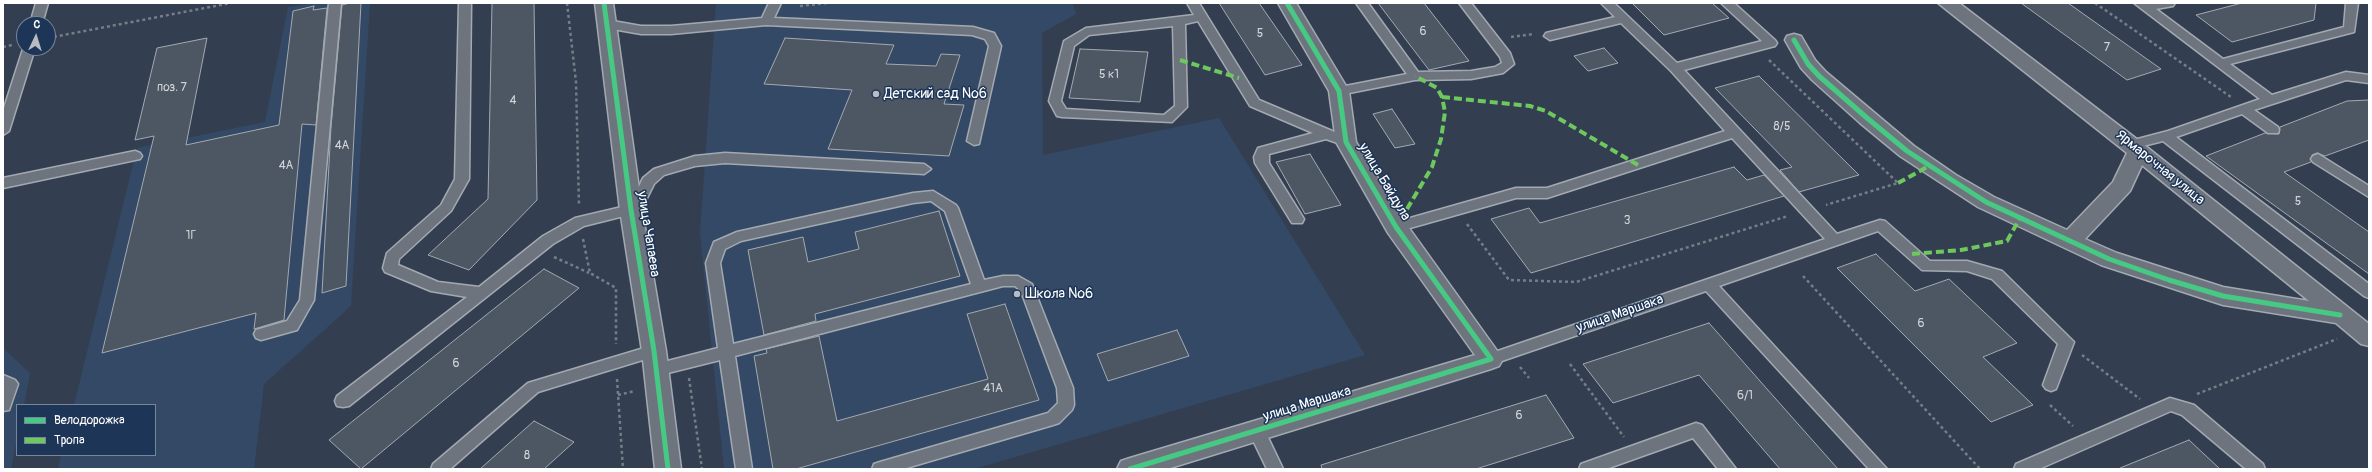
<!DOCTYPE html>
<html>
<head>
<meta charset="utf-8">
<style>
	body { margin:0 }
	#map { position:relative; width:2372px; height:472px; overflow:hidden; background:#333f51; font-family:Pangolin,sans-serif }
	canvas { display:block }
	.frame { position:absolute; inset:0; border:4px solid #fff; pointer-events:none }
	.legend { position:absolute; left:16px; top:404px; width:140px; height:52px; box-sizing:border-box; background:#1d3557; border:1px solid #77869a; margin:0; padding:5px 7px; list-style:none; font-size:12px; color:#fff }
	.legend li { display:flex; align-items:center; gap:8px; height:20px }
	.legend b { width:20px; border:1px solid #77869a }
	.north { position:absolute; left:16px; top:16px; width:40px; height:40px; box-sizing:border-box; background:#1d3557; border:1px solid #77869a; border-radius:50%; rotate:4deg; font-size:11px; font-weight:700; line-height:16px; text-align:center; color:#fff }
	.north::after { content:''; display:block; margin:auto; width:14px; height:18px; background:#b8bcc2; clip-path:polygon(50% 0,100% 100%,50% 72%,0 100%) }
</style>
</head>
<body>
<div id="map">
<canvas width="2372" height="472"></canvas>
<div class="frame"></div>
<ul class="legend">
<li><b style="height:5px;background:#46c982"></b>Велодорожка</li>
<li><b style="height:5px;background:#6dc95d"></b>Тропа</li>
</ul>
<div class="north">С</div>
</div>
<script>
const context = document.querySelector('canvas').getContext('2d');
context.lineJoin = 'round';
function paint(path, color) { context.fillStyle = color; context.fill(path, 'evenodd'); }
const poly = rows => new Path2D(rows.map(r => 'M' + r).join(''));
function trace(path, color, width, dash) { context.strokeStyle = color; context.lineWidth = width; context.lineCap = dash ? 'butt' : 'round'; context.setLineDash(dash || []); context.stroke(path); }
function drawText(font, color, halo, rows, align = 'center') {
  context.font = font + ' Pangolin,sans-serif'; context.lineWidth = 3; context.setLineDash([]); context.textBaseline = 'middle'; context.strokeStyle = halo; context.fillStyle = color; for (const [text, x, y, turn = 0] of rows) {
    context.save(); context.translate(x, y); context.rotate((+turn || 0) * Math.PI / 180); context.textAlign = isNaN(turn) ? turn : align; if (halo) context.strokeText(text, 0, 0); context.fillText(text, 0, 0); context.restore();
  }
}
paint(poly([
	[311,3,370,3,351,306,264,384,254,469,58,469,61,455,155,455,155,405,74,405,137,148,265,122,288,7],
	[716,3,1073,3,1076,14,1042,33,1043,155,1219,118,1365,355,974,469,724,469,700,233],
	[3,348,30,373,24,405,17,405,17,439,11,469,3,469]
]), '#344965');
const building = poly([
	[350,3,361,3,346,286,322,293,331,127,342,5,350,3],
	[492,3,534,3,537,200,469,270,428,255,488,199,492,3],
	[1219,3,1259,3,1302,65,1265,75,1219,3],
	[1378,3,1424,3,1469,61,1429,70,1378,3],
	[1632,3,1712,3,1729,18,1664,35,1632,3],
	[2021,3,2068,3,2161,69,2127,80,2021,3],
	[2242,3,2316,3,2314,20,2232,42,2196,15,2242,3],
	[314,6,313,10,327,8,316,125,302,124,284,320,254,329,256,313,102,353,154,136,135,140,157,48,207,38,186,145,279,125,293,11,314,6],
	[785,38,894,45,886,64,936,66,941,54,960,55,944,104,964,105,949,156,828,149,852,90,764,84,785,38],
	[1604,48,1618,63,1588,71,1574,56,1604,48],
	[1080,49,1148,52,1140,102,1069,98,1080,49],
	[1759,76,1859,175,1799,192,1780,170,1792,167,1715,88,1759,76],
	[2369,100,2369,140,2325,156,2317,153,2312,155,2311,162,2284,172,2369,232,2369,274,2206,156,2265,133,2279,134,2280,127,2347,101,2369,100],
	[1392,109,1415,144,1395,148,1373,114,1392,109],
	[1310,154,1341,205,1305,214,1276,162,1310,154],
	[1734,167,1747,180,1764,175,1784,196,1531,273,1491,219,1529,208,1540,223,1734,167],
	[939,211,960,276,815,314,816,321,764,335,748,250,803,237,808,262,859,249,855,232,939,211],
	[1876,254,1915,291,1949,279,2017,343,1983,357,2033,405,1991,422,1837,268,1876,254],
	[544,269,579,288,361,469,329,440,544,269],
	[1005,304,1039,400,796,469,773,469,754,356,767,353,766,349,819,336,837,421,988,379,967,314,1005,304],
	[1709,323,1767,389,1838,469,1780,469,1699,375,1613,403,1583,364,1709,323],
	[1177,330,1189,356,1108,381,1097,354,1177,330],
	[1546,395,1574,438,1476,469,1322,469,1321,465,1546,395],
	[534,421,574,442,544,469,480,469,534,421],
	[2189,440,2220,469,2120,469,2120,468,2189,440]
]);
paint(building, '#4d5764');
trace(building, '#a3a9b1', 1);
const lane = poly([
	[36,3,48,3,42,24,30,24,36,3],
	[329,3,341,3,314,300,297,330,261,340,256,338,254,334,256,330,287,321,300,300,329,3],
	[459,3,471,3,469,179,451,211,399,259,398,265,438,282,479,287,543,236,575,218,626,206,633,199,643,178,654,169,695,156,725,153,924,164,931,169,924,174,725,163,695,166,664,175,654,184,644,204,636,213,584,226,553,244,349,406,343,407,337,406,335,401,337,396,467,297,431,291,385,272,383,268,387,253,441,205,455,179,459,3],
	[769,3,781,3,774,18,973,27,994,33,1001,46,979,144,974,145,967,141,989,46,985,39,972,35,766,25,671,34,641,34,607,28,601,24,607,20,641,26,671,26,762,18,769,3],
	[1187,3,1199,3,1259,100,1351,139,1353,142,1346,146,1326,139,1269,154,1269,163,1304,219,1302,223,1292,223,1255,163,1254,157,1258,148,1313,133,1250,106,1198,21,1185,24,1187,107,1172,122,1062,117,1057,116,1049,101,1064,41,1086,28,1194,15,1187,3],
	[1173,26,1175,106,1164,115,1066,109,1061,101,1074,46,1089,35,1173,26],
	[1356,3,1368,3,1418,72,1471,71,1495,67,1502,63,1500,57,1459,3,1471,3,1510,53,1514,64,1503,73,1471,79,1415,80,1339,95,1335,94,1333,91,1335,88,1407,74,1356,3],
	[1601,3,1614,3,1677,63,1762,41,1721,3,1734,3,1775,40,1777,43,1775,46,1684,70,1837,234,1880,220,1885,221,1930,261,1967,261,2002,271,2074,342,2056,389,2051,391,2046,389,2043,385,2058,344,1992,279,1967,271,1922,270,1878,231,1719,286,1887,469,1869,469,1706,291,1496,363,1491,365,1486,363,1483,359,1486,355,1825,239,1732,138,1547,198,1516,198,1396,232,1391,231,1389,227,1391,223,1396,222,1516,188,1547,188,1725,131,1671,71,1621,23,1550,40,1544,36,1546,33,1615,17,1601,3],
	[2134,3,2175,3,2173,6,2156,9,2223,59,2344,27,2346,3,2358,3,2354,32,2230,64,2272,95,2346,72,2369,75,2369,83,2346,80,2254,110,2278,127,2279,130,2278,133,2268,133,2242,114,2176,137,2369,284,2369,298,2364,296,2163,141,2131,149,2126,148,2124,145,2126,142,2168,131,2260,99,2134,3],
	[24,46,35,48,9,131,3,135,3,111,24,46],
	[135,151,140,153,142,156,140,159,3,188,3,178,135,151],
	[2318,154,2369,186,2369,197,2313,162,2311,159,2313,156,2318,154],
	[933,191,956,205,958,208,984,280,1003,276,1018,276,1032,284,1073,388,1074,405,1072,410,1059,423,1053,425,903,469,872,469,874,464,880,462,1048,413,1058,403,1057,388,1021,291,1015,286,1003,286,735,356,752,469,736,469,720,360,656,376,651,374,648,370,651,366,656,364,718,348,706,263,714,242,737,232,913,193,933,191],
	[931,201,945,211,971,284,733,344,720,263,725,249,741,241,913,203,931,201],
	[654,345,659,347,662,351,659,355,538,392,450,469,431,469,433,464,528,383,654,345],
	[3,375,15,380,18,384,9,410,3,411,3,375],
	[2170,398,2194,405,2263,464,2265,469,2246,469,2182,415,2171,411,2039,469,2014,469,2016,464,2170,398],
	[1696,423,1702,425,1736,469,1718,469,1693,438,1606,469,1579,469,1581,464,1696,423],
	[1257,425,1263,427,1283,469,1267,469,1249,432,1251,427,1257,425]
]);
const street = poly([
	[595,3,613,3,642,210,666,351,681,469,655,469,642,351,620,210,595,3],
	[1278,3,1296,3,1349,91,1356,142,1404,221,1503,359,1499,366,1491,369,1167,469,1117,469,1121,461,1130,458,1475,355,1388,233,1336,142,1329,91,1278,3],
	[1938,3,1959,3,2138,140,2369,324,2369,346,2361,344,2336,323,2223,305,2101,265,1978,207,1900,156,1860,123,1812,80,1801,68,1785,40,1787,36,1794,34,1801,36,1815,60,1826,72,1914,146,1956,175,1994,197,2067,230,2113,182,2127,153,1938,3],
	[2142,165,2309,301,2223,287,2117,253,2085,239,2130,191,2142,165]
]);
trace(lane, '#a3a9b1', 3);
trace(street, '#a3a9b1', 3);
trace(poly([
	[567,3,576,82,579,206],
	[2095,3,2231,97],
	[800,6,828,3],
	[1511,37,1534,34],
	[48,38,231,3],
	[3,47,12,45],
	[1769,60,1898,183,1826,205],
	[1467,224,1509,280,1576,282,1788,216],
	[583,239,590,273,616,288,616,344],
	[554,257,589,273],
	[1803,276,1980,469],
	[2082,355,2140,399],
	[1570,364,1624,437],
	[1520,367,1529,378],
	[689,378,702,469],
	[617,379,623,469],
	[2197,394,2337,339],
	[618,395,635,391],
	[2050,405,2073,426]
]), '#767d86', 2.5, [3, 3]);
paint(lane, '#6e747e');
paint(street, '#6e747e');
trace(poly([
	[1180,60,1239,78],
	[1442,97,1530,106,1546,111,1638,165],
	[1898,183,1929,166],
	[1407,209,1432,167,1441,139,1445,112,1442,97,1437,88,1415,76],
	[1912,254,1961,250,2007,241,2020,218]
]), '#6dc95d', 4, [8, 4]);
trace(poly([
	[604,3,631,210,654,351,668,469],
	[1794,40,1808,64,1819,76,1867,118,1907,151,1986,202,2109,259,2169,280,2223,296,2340,315],
	[1130,469,1491,359,1396,227,1346,142,1339,91,1287,3]
]), '#46c982', 5);
for (const [x, y, r, color] of [
	[876,94,4,"#b8bcc2"],
	[1017,294,4,"#b8bcc2"]
]) { const dot = new Path2D(); dot.arc(x, y, r, 0, 2 * Math.PI); context.fillStyle = color; context.fill(dot); trace(dot, '#1d3557', 1.5); }
drawText('12px', '#d2d5d8', null, [
	["6",1423,32],
	["5",1260,34],
	["7",2107,48],
	["5 к1",1109,75],
	["поз. 7",172,88],
	["4",513,101],
	["8/5",1782,127],
	["4А",342,146],
	["4А",286,166],
	["5",2298,202],
	["3",1627,221],
	["1Г",191,236],
	["6",1921,324],
	["6",456,364],
	["41А",993,389],
	["6/1",1745,396],
	["6",1519,416],
	["8",527,456]
]);
drawText('14px', '#fff', '#1d3557', [
	["Детский сад №6",884,94],
	["Школа №6",1025,294]
], 'left');
drawText('14px', '#fff', '#1d3557', [
	["Ярмарочная улица",2160,168,39],
	["улица Байдула",1384,182,59],
	["улица Чапаева",648,234,81],
	["улица Маршака",1620,314,-19],
	["улица Маршака",1307,404,-17]
]);
</script>
</body>
</html>
